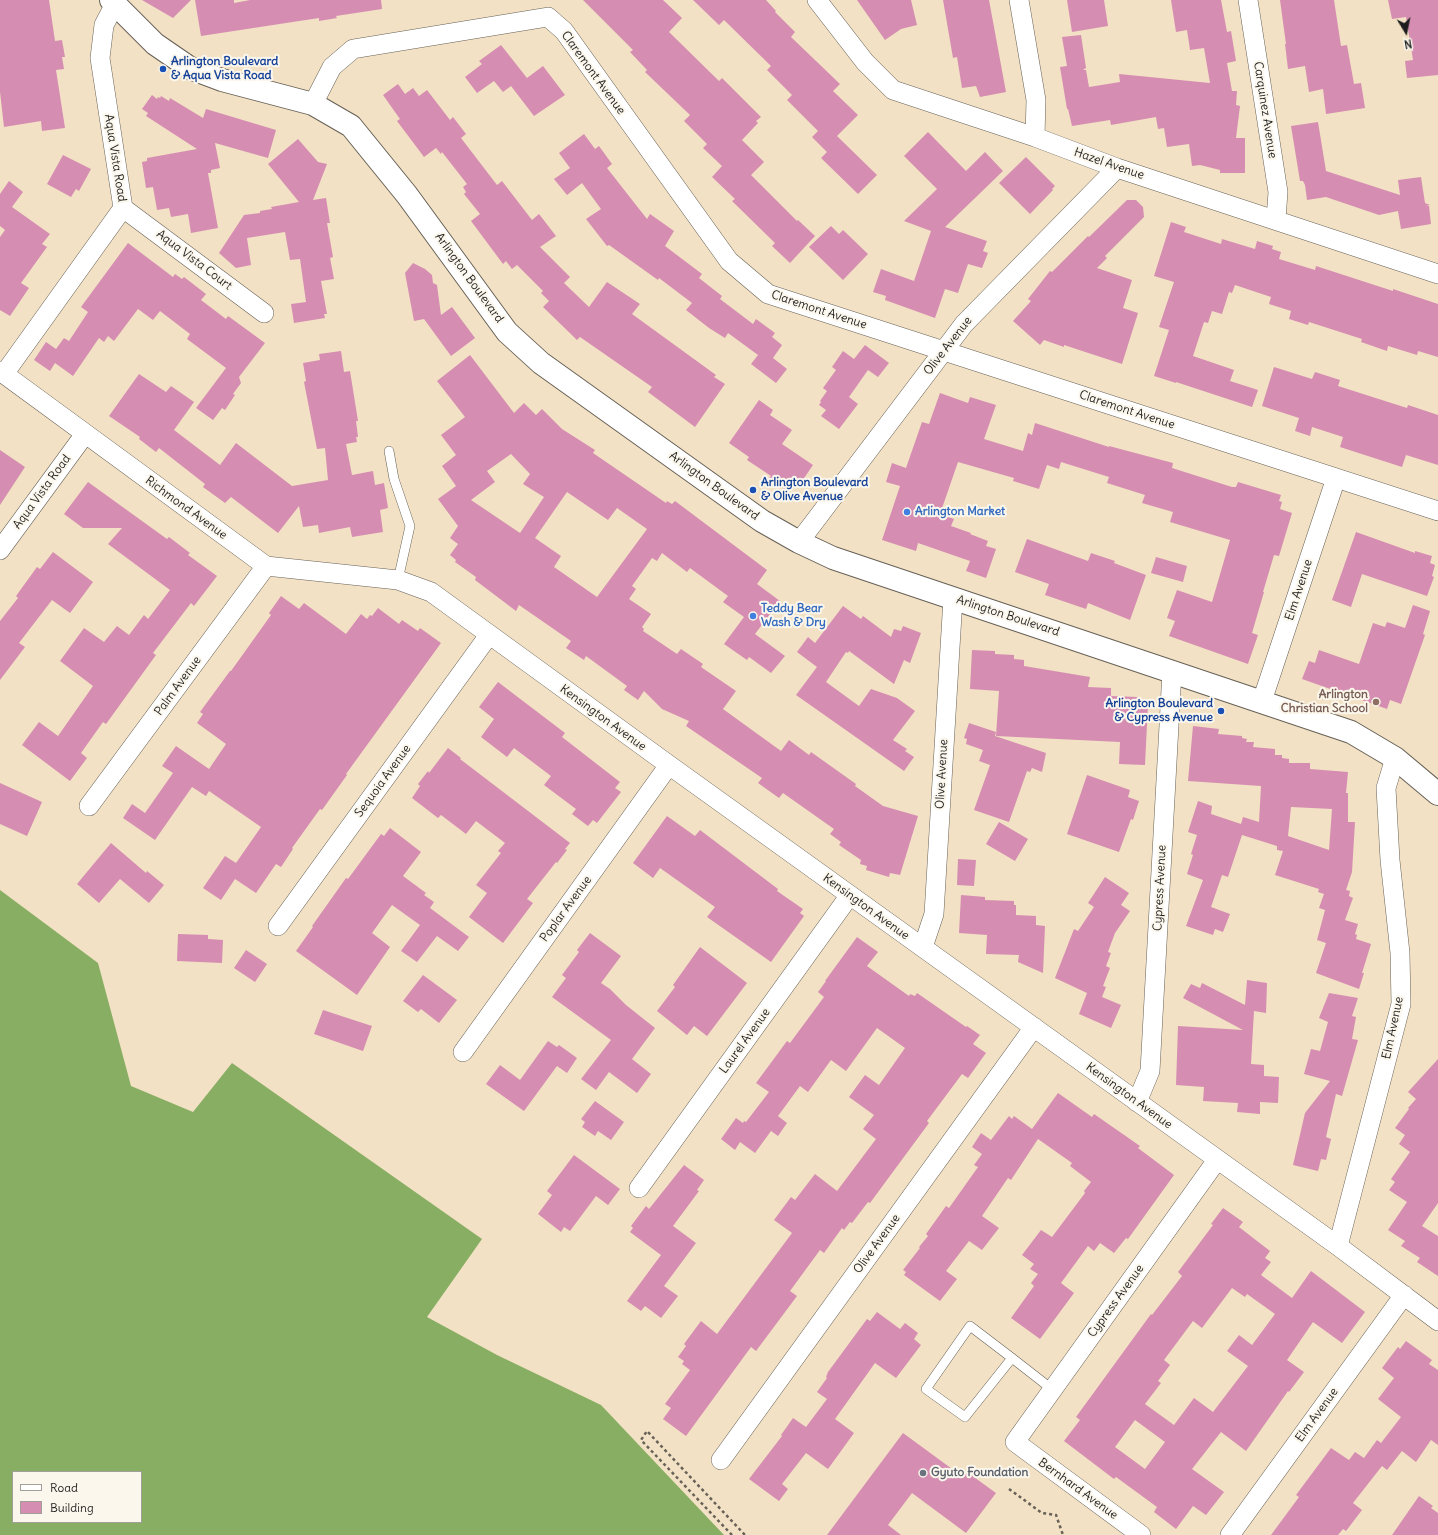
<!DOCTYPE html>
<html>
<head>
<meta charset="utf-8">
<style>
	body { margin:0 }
	#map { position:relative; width:1438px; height:1535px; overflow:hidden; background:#f2e1c4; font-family:Delius,sans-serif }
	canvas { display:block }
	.legend { position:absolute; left:12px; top:1471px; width:130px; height:52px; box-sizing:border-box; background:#fbf7ec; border:1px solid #a29f99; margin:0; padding:5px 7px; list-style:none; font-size:12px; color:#1c1c1c }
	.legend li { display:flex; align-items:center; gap:8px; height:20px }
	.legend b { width:20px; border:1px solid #a29f99 }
	.north { position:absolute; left:1386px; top:12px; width:40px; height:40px; -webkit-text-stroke:3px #fbf7ec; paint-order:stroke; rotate:170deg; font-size:11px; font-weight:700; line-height:16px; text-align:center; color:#1c1c1c }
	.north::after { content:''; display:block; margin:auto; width:14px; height:18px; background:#1c1c1c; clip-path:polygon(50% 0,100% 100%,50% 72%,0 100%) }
</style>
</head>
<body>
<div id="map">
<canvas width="1438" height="1535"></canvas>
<ul class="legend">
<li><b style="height:5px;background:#fff"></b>Road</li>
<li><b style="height:11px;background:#d68db2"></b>Building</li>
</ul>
<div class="north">N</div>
</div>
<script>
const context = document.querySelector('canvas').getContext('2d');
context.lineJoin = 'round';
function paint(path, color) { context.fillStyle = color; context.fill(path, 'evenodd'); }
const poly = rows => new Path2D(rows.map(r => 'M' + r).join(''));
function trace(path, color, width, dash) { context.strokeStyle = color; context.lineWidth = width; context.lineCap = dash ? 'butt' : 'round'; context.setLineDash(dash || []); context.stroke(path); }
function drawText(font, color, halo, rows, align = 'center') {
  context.font = font + ' Delius,sans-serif'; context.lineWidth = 4; context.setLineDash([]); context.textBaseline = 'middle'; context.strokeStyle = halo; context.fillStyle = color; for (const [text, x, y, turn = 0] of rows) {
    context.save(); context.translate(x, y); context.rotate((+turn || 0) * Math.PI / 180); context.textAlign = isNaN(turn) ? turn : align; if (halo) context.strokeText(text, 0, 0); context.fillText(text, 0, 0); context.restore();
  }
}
paint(poly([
	[0,890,98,963,131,1086,193,1112,232,1063,482,1239,427,1317,497,1355,601,1405,724,1535,0,1535],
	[13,1472,141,1472,141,1522,13,1522]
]), '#88ae63');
paint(poly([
	[0,0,49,0,55,41,62,40,65,57,62,57,64,69,56,70,65,128,42,131,41,121,4,127,0,92],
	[142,0,191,0,173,18],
	[195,0,234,0,234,3,250,0,381,0,382,9,336,16,337,18,319,21,319,18,201,36],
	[583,0,663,0,682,18,669,32,719,81,722,78,761,117,756,121,758,123,742,140,764,162,751,175,797,221,798,220,815,236,790,263,772,246,775,243,732,201,735,199,712,177,722,166,703,148,707,144,684,121,690,115,645,72,647,70,630,52,633,50],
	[693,0,766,0,776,11,775,12,795,32,791,37,840,84,833,91,858,115,837,136,877,175,858,194,821,158,827,152,812,137,818,131,787,100,792,95,767,70,771,66,724,20,719,25],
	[857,0,911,0,917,25,901,29,885,40],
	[943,0,989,0,1006,92,980,97,976,86,962,88,957,57,953,58],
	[1067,0,1104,0,1108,26,1072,32],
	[1171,0,1221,0,1227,32,1231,31,1236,61,1227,63,1232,91,1237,91,1236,105,1240,106,1236,138,1245,138,1245,173,1220,173,1220,170,1200,165,1192,166,1189,144,1167,147,1164,128,1158,129,1156,117,1111,125,1110,120,1072,126,1068,109,1067,109,1060,67,1067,66,1062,37,1081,35,1086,68,1083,70,1086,70,1089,87,1120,82,1119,74,1210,83,1204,48,1190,50,1187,30,1176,32],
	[1280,0,1334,0,1341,46,1347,45,1354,84,1361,83,1365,108,1326,114,1323,89,1309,92,1305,66,1288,69,1285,44,1286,44],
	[1388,0,1438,0,1438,75,1407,78,1405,61,1413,60,1406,17,1392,19],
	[501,45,527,78,543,66,565,95,534,116,511,86,503,92,494,81,477,93,465,77,482,64,479,61],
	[398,84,405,94,413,88,419,96,427,90,450,120,453,117,466,134,461,138,497,185,502,181,532,220,539,214,556,236,540,247,570,277,564,283,589,307,607,282,640,304,632,314,716,375,714,377,725,384,695,427,648,392,652,387,580,337,577,340,543,307,549,301,541,293,543,291,517,265,512,269,506,261,503,264,471,221,480,214,464,194,466,192,463,187,467,184,442,152,441,154,436,148,424,157,397,121,400,119,383,95],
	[152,95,157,99,158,97,160,98,161,96,169,101,170,98,203,118,206,109,276,130,268,158,215,143,220,168,211,170,211,173,208,173,218,228,191,233,188,214,171,217,169,208,157,210,153,187,146,188,142,162,147,161,147,158,197,149,146,116,148,113,142,109],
	[1318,122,1326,171,1400,195,1398,180,1421,177,1425,203,1430,205,1426,206,1429,206,1431,224,1401,229,1398,211,1379,215,1326,197,1307,200,1305,185,1303,181,1300,181,1291,126],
	[928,132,966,171,985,152,1003,171,945,227,987,241,983,251,988,253,982,268,968,264,958,293,945,289,935,318,885,300,886,296,873,292,881,269,914,281,931,231,904,221,937,189,904,156],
	[584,134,595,149,599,146,612,164,607,168,647,219,650,214,674,231,665,246,702,274,699,278,722,296,720,299,753,324,756,319,775,333,772,337,782,345,773,358,787,369,776,383,751,364,758,355,728,333,725,338,709,328,686,310,692,303,659,278,658,280,609,245,607,246,586,219,601,209,582,183,567,195,554,179,570,168,559,153],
	[298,139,318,162,327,164,313,200,326,198,330,223,327,223,333,257,330,258,334,279,321,281,327,314,324,314,325,318,294,323,291,304,306,302,300,259,290,260,285,232,247,238,251,265,236,268,219,253,244,215,260,213,260,211,272,209,271,207,299,202,268,164],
	[63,155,91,169,79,191,76,189,71,197,47,184],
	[1026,157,1055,186,1052,189,1053,190,1030,214,999,183],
	[9,181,23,192,12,207,50,234,42,244,47,247,21,283,29,288,10,316,0,310,0,237,5,230,0,226,0,194],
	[1127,200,1136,200,1143,207,1144,217,1105,256,1107,258,1097,268,1132,280,1123,308,1138,313,1122,364,1064,345,1064,347,1044,340,1040,345,1013,321,1031,301,1028,299,1050,271,1052,272,1088,236,1089,237],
	[1171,222,1186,227,1184,232,1221,244,1222,239,1255,249,1257,241,1273,246,1272,249,1281,252,1279,259,1315,270,1316,266,1393,291,1393,289,1438,304,1438,357,1418,351,1417,355,1388,346,1387,351,1361,342,1362,339,1309,322,1308,325,1289,319,1291,311,1269,304,1271,297,1235,285,1232,293,1229,292,1222,314,1212,311,1208,323,1204,322,1193,356,1234,370,1230,381,1258,390,1252,407,1176,382,1176,383,1154,376,1169,330,1159,327,1174,282,1154,276],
	[831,226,839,234,843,230,868,254,843,280,809,247],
	[128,243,173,277,175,274,182,279,184,277,206,294,201,300,226,319,228,316,265,343,239,377,241,383,233,394,235,395,225,410,222,408,213,420,196,408,226,368,187,339,190,334,160,311,153,320,138,309,114,341,108,336,104,342,99,338,73,376,55,363,50,371,34,360,46,342,56,349,64,338,69,341,88,312,81,307],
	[413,263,425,269,432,275,433,283,437,285,441,315,452,307,475,338,451,356,424,319,414,321,405,273],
	[865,345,889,363,878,377,868,370,849,397,858,404,839,429,821,416,826,410,819,405,821,402,820,401,827,391,823,388,836,370,832,367,843,351,854,359],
	[341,351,344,372,350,371,358,421,356,421,358,437,356,437,357,442,346,444,352,475,373,471,375,485,384,483,388,508,380,510,383,532,352,537,350,527,319,533,318,525,303,527,299,506,278,533,231,497,225,503,203,487,205,484,159,448,156,452,139,439,140,437,109,416,139,374,166,392,171,386,194,402,174,430,220,465,236,443,292,486,328,480,325,448,317,449,304,382,306,381,303,363,320,360,319,354],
	[470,355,514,413,524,403,536,415,542,409,562,429,595,450,593,453,666,503,667,501,672,504,675,501,767,570,757,584,780,601,755,634,785,656,771,673,749,657,747,660,724,644,744,617,723,602,728,596,690,568,687,572,662,553,657,561,652,558,632,586,636,589,629,599,651,614,642,627,644,629,643,631,677,654,681,649,703,664,701,667,736,691,723,709,781,751,789,740,809,755,811,752,856,784,855,786,883,806,918,816,900,875,890,873,889,877,866,870,867,866,860,864,861,860,839,845,841,842,830,834,834,829,783,793,779,798,758,783,762,778,686,726,689,721,662,709,644,691,638,700,624,690,627,686,586,656,584,660,566,648,571,641,519,605,516,611,475,580,476,577,455,562,456,560,450,555,458,544,450,538,458,526,438,499,456,486,442,466,456,455,441,435,465,417,437,381],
	[511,454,530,474,523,484,544,497,520,533,471,500,495,482,487,471],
	[567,492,608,520,617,508,647,529,597,597,554,567,561,556,535,538],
	[1274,367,1312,379,1315,372,1340,380,1338,386,1407,408,1408,405,1438,415,1438,465,1406,455,1402,467,1340,447,1343,437,1312,427,1310,436,1295,431,1299,418,1262,406],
	[940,393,968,403,970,397,996,405,984,439,1023,451,1028,433,1032,435,1035,423,1109,447,1109,446,1173,463,1172,468,1232,487,1236,487,1238,482,1281,495,1279,501,1282,502,1280,509,1292,513,1279,556,1274,555,1263,592,1264,592,1252,633,1258,635,1248,664,1169,636,1175,621,1167,618,1177,590,1212,602,1230,540,1170,522,1173,512,1142,503,1145,495,1107,483,1109,477,1061,462,1059,469,1047,465,1039,489,1013,481,1014,478,958,462,940,514,954,519,951,526,971,533,970,534,988,541,986,546,996,549,986,578,966,571,970,561,918,543,916,551,882,540,900,486,886,482,892,463,906,468,922,422,929,424],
	[759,400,773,410,770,415,792,430,782,444,813,465,798,487,793,483,787,491,769,478,771,476,747,460,749,457,729,443],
	[0,450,25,467,0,505],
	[88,482,167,539,169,537,190,553,188,555,217,576,194,606,191,603,153,653,156,655,106,724,103,722,81,753,87,758,70,781,22,745,39,722,58,736,93,686,60,661,84,628,104,642,117,626,129,635,144,615,148,619,170,590,108,544,122,528,83,528,64,514],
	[1356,532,1415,553,1415,551,1432,556,1430,563,1435,565,1432,576,1434,577,1427,596,1362,574,1351,607,1332,600],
	[1027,539,1088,561,1091,553,1115,561,1114,563,1146,575,1130,620,1088,603,1086,609,1045,595,1049,584,1015,572],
	[53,552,93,582,70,613,52,600,19,643,25,647,0,680,0,621,18,598,16,596,37,567,40,569],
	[1156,557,1187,566,1183,582,1151,573],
	[281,596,299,609,304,603,346,634,361,614,367,619,370,615,372,616,378,608,399,624,402,620,418,631,420,628,441,643,346,774,347,775,322,810,320,809,292,848,293,849,281,867,276,864,256,893,235,879,221,900,203,888,225,856,236,863,261,827,209,791,206,796,192,787,155,840,123,818,132,804,145,813,173,773,162,766,176,746,209,769,226,744,197,723,203,714,200,712,230,671,231,671,271,615,269,613],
	[1413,605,1430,611,1423,634,1425,635,1401,704,1390,700,1387,709,1302,679,1309,661,1315,663,1319,650,1359,664,1373,623,1385,627,1387,622,1405,628],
	[843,606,861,619,863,616,891,637,894,629,901,631,903,626,921,633,910,663,904,660,894,684,849,651,848,653,846,652,826,682,859,706,871,689,897,698,915,711,893,740,907,749,905,751,914,757,904,771,796,695,817,667,797,652,808,637,815,643],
	[972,650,995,651,995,654,1014,655,1014,659,1024,660,1024,666,1090,677,1088,687,1111,688,1111,696,1138,697,1138,703,1148,704,1145,765,1119,764,1120,742,996,736,999,691,970,689],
	[498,682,565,733,562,737,620,782,615,788,621,792,597,823,593,820,588,826,572,814,576,809,544,785,551,776,514,748,507,757,481,737,494,719,479,707],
	[969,723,996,732,995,736,1046,753,1042,772,1032,768,1030,772,1027,771,1009,822,974,810,990,765,979,761,983,750,966,744,967,739,964,738],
	[1193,726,1219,729,1218,734,1242,736,1242,738,1247,739,1246,742,1254,742,1253,747,1275,749,1275,755,1282,755,1282,758,1289,759,1289,763,1310,763,1310,769,1348,772,1346,793,1348,793,1348,822,1355,822,1352,872,1346,890,1350,891,1349,896,1353,898,1345,920,1358,924,1355,934,1357,935,1356,939,1371,944,1362,973,1364,973,1359,989,1316,973,1326,943,1317,940,1325,910,1319,908,1324,894,1318,892,1319,889,1275,875,1283,851,1277,850,1277,846,1242,835,1228,877,1222,875,1211,907,1230,914,1223,932,1215,929,1213,935,1186,926,1203,880,1187,874,1193,855,1191,854,1197,835,1188,832,1198,801,1212,806,1211,814,1241,824,1243,817,1259,822,1261,786,1188,781],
	[1291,807,1332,809,1329,850,1288,836],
	[448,748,461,758,460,759,570,843,565,849,567,850,557,863,556,862,527,899,533,903,503,943,469,917,487,893,476,885,501,853,498,851,505,843,476,821,466,834,441,815,438,818,412,798,420,786,418,784,428,771,429,773],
	[1087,775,1130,790,1128,797,1139,801,1133,820,1131,819,1119,852,1067,834],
	[0,783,42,802,27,836,0,824],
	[667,816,695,836,700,830,778,889,777,891,803,909,800,913,804,916,771,962,707,917,715,907,660,868,653,878,633,863],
	[999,822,1028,839,1015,861,986,844],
	[390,828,421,852,403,876,426,893,424,895,434,902,430,908,469,937,458,951,437,936,417,962,401,951,420,925,392,905,372,933,390,947,357,995,296,951,313,927,312,926,346,878,348,879,381,834,384,836],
	[111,843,146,873,147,871,164,885,149,903,120,879,99,903,77,884],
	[958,859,976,860,974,886,957,885],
	[1105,877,1129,893,1121,905,1130,911,1115,933,1108,952,1111,953,1106,966,1110,968,1103,986,1106,987,1102,997,1121,1005,1111,1028,1079,1014,1087,993,1055,978,1074,929,1078,931,1094,907,1088,903],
	[961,895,985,897,985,900,1014,901,1014,905,1016,905,1016,915,1036,916,1036,925,1045,926,1043,973,1018,962,1019,955,986,954,987,935,959,933],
	[590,933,621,956,601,983,610,989,626,1005,655,1028,632,1059,651,1074,637,1093,609,1072,596,1090,581,1079,611,1040,552,997,566,978,562,975,579,952,577,950],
	[178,934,208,935,208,939,223,940,222,963,177,961],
	[857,937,878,952,867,966,909,996,910,994,915,996,917,993,966,1027,967,1026,980,1035,973,1044,986,1053,968,1078,962,1074,927,1121,929,1123,870,1203,868,1202,852,1223,850,1222,844,1230,842,1228,824,1253,820,1250,790,1291,797,1296,756,1351,751,1347,686,1436,663,1419,671,1408,665,1404,690,1370,682,1364,684,1361,678,1357,686,1346,684,1344,701,1321,717,1334,792,1233,774,1220,791,1197,795,1200,815,1174,837,1191,876,1139,863,1129,874,1115,849,1097,865,1075,879,1085,905,1048,877,1028,846,1071,831,1060,808,1092,800,1086,778,1116,787,1123,778,1136,771,1131,755,1153,740,1142,735,1150,721,1139,736,1118,743,1123,744,1121,746,1122,769,1092,756,1083,787,1041,790,1043,824,997,818,992,826,981,825,981],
	[700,947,747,983,707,1036,694,1026,687,1035,657,1011,675,987,673,985],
	[246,950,267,964,255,982,234,968],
	[423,975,457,1000,439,1023,421,1009,418,1012,403,1001],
	[1247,980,1267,983,1266,1013,1254,1011,1251,1064,1264,1065,1264,1076,1279,1077,1278,1103,1260,1102,1260,1114,1237,1112,1238,1103,1203,1101,1204,1087,1176,1085,1178,1026,1243,1030,1183,998,1191,984,1200,988,1202,983,1245,1005],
	[1329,993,1358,998,1352,1016,1356,1017,1352,1039,1358,1040,1342,1096,1336,1094,1326,1137,1331,1139,1326,1160,1321,1159,1318,1171,1293,1165,1305,1113,1330,1081,1304,1074,1311,1049,1320,1051,1328,1022,1319,1018],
	[323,1010,372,1026,363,1051,314,1034],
	[548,1041,557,1047,559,1045,577,1058,567,1073,557,1066,524,1111,486,1084,500,1065,520,1080],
	[1438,1059,1438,1203,1422,1226,1438,1236,1438,1276,1417,1262,1420,1258,1401,1246,1405,1241,1388,1230,1407,1202,1389,1190,1395,1182,1391,1179,1410,1152,1399,1144,1405,1135,1395,1128,1409,1109,1408,1108,1416,1099,1408,1092],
	[1058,1093,1092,1117,1094,1114,1140,1146,1138,1148,1174,1175,1128,1239,1126,1238,1114,1253,1100,1243,1094,1251,1088,1246,1061,1283,1074,1293,1040,1339,1011,1318,1034,1286,1031,1283,1038,1274,1030,1269,1034,1264,1022,1255,1041,1230,1052,1237,1085,1193,1084,1191,1091,1182,1070,1166,1072,1163,1038,1139,1011,1180,1008,1178,982,1216,999,1228,982,1250,969,1241,946,1271,957,1279,940,1301,904,1275,906,1272,903,1270,920,1248,919,1247,928,1236,926,1234,946,1206,949,1208,978,1167,974,1165,982,1154,972,1147,981,1133,991,1140,1009,1116,1012,1119,1014,1116,1032,1129],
	[595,1101,624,1122,611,1140,598,1131,595,1136,582,1127,585,1122,581,1119],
	[574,1155,620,1189,608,1205,596,1196,570,1231,564,1227,561,1232,538,1214,552,1195,547,1191],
	[684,1165,704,1180,697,1190,699,1191,673,1226,696,1243,664,1286,678,1296,661,1318,645,1306,641,1311,627,1301,661,1255,630,1232,633,1228,631,1226,646,1206,649,1209],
	[1223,1208,1243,1222,1239,1227,1270,1251,1265,1258,1271,1262,1261,1275,1292,1298,1311,1271,1365,1312,1342,1343,1313,1322,1287,1360,1304,1372,1289,1392,1288,1391,1246,1451,1221,1432,1192,1469,1224,1492,1206,1515,1193,1506,1176,1529,1154,1512,1157,1507,1116,1477,1114,1479,1064,1441,1080,1420,1076,1417,1151,1314,1152,1315,1182,1276,1178,1272,1213,1225,1211,1224],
	[1232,1288,1245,1297,1247,1294,1275,1314,1252,1345,1239,1335,1227,1351,1248,1366,1213,1412,1194,1398,1174,1425,1145,1404,1161,1383,1158,1381,1170,1365,1164,1360,1193,1321,1202,1328],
	[1135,1420,1165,1442,1145,1469,1115,1447],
	[877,1312,900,1329,905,1323,918,1333,914,1339,921,1345,896,1378,875,1363,835,1419,854,1433,828,1469,806,1453,782,1484,788,1489,779,1501,749,1479,782,1436,781,1435,793,1418,806,1427,827,1399,817,1392,827,1378,826,1377,828,1372,867,1319,870,1321],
	[1406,1341,1432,1360,1429,1364,1438,1370,1438,1445,1431,1440,1416,1462,1402,1451,1387,1470,1382,1466,1353,1503,1362,1510,1346,1531,1343,1529,1338,1535,1271,1535,1299,1497,1296,1495,1331,1448,1349,1460,1355,1452,1364,1458,1377,1440,1381,1443,1401,1417,1378,1399,1394,1378,1382,1368,1398,1347,1400,1349],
	[903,1433,963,1477,967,1472,996,1493,966,1533,912,1493,888,1525,901,1535,827,1535],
	[1419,1496,1433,1506,1431,1508,1438,1513,1438,1535,1392,1535]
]), '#d68db2');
const lane = poly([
	[389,451,394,479,410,526,398,580],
	[1012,1358,965,1417,926,1389,970,1326,1012,1358,1053,1390]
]);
const street = poly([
	[817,0,865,62,893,90,1035,137,1117,168,1438,274],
	[1019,0,1036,100,1035,137],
	[1248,0,1278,192,1276,219],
	[313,104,332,67,353,49,548,17,564,31,729,261,768,294,1438,511],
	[123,208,264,313],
	[0,371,266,566,398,580,431,592,669,765,1338,1246,1438,1321],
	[4,374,123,208,100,58,104,25,115,4],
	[799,542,964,324,1117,168],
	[0,550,85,434],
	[1262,701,1336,478],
	[89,806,266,566],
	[278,926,489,635],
	[923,947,934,914,953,598],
	[463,1052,669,765],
	[1137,1102,1150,1071,1172,671],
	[639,1188,850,895],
	[1338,1246,1401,1004,1400,953,1390,860,1386,788,1395,758],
	[721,1460,1034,1027],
	[1141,1535,1015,1442,1217,1160],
	[1230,1535,1404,1295]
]);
const secondary = poly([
	[111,0,155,44,190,68,222,80,313,104,351,126,407,195,507,332,541,363,762,521,799,542,833,558,1351,732,1395,758,1438,794]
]);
trace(lane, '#676157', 10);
trace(street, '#676157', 20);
trace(secondary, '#676157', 24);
trace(poly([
	[1009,1489,1042,1513,1056,1515,1063,1535],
	[732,1535,641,1440,647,1431,745,1535]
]), '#676157', 2.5, [3, 3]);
trace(lane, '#fff', 9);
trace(street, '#fff', 19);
trace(secondary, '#fff', 22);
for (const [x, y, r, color] of [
	[163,69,4,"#1a4fb4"],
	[753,490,4,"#1a4fb4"],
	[907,512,4,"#3f7fe0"],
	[753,616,4,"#3f7fe0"],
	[1376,702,4,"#8d6e63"],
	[1221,711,4,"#1a4fb4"],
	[923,1473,4,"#6b7280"]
]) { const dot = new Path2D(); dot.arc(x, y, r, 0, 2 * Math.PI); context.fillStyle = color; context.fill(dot); trace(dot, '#fbf7ec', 1.5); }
drawText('bold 12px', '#164399', '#fbf7ec', [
	["Arlington Boulevard",171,62],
	["& Aqua Vista Road",171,76],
	["Arlington Boulevard",761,483],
	["& Olive Avenue",761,497],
	["Arlington Boulevard",1213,704,"right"],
	["& Cypress Avenue",1213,718,"right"]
], 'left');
drawText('12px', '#1c1c1c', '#fbf7ec', [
	["Claremont Avenue",593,73,54],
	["Carquinez Avenue",1265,110,81],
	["Aqua Vista Road",115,158,81],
	["Hazel Avenue",1109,164,19],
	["Aqua Vista Court",194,260,37],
	["Arlington Boulevard",469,278,54],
	["Claremont Avenue",819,310,18],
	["Olive Avenue",948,346,-52],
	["Claremont Avenue",1127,410,18],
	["Arlington Boulevard",714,486,36],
	["Aqua Vista Road",42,492,-54],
	["Richmond Avenue",186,508,36],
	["Elm Avenue",1299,590,-72],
	["Arlington Boulevard",1008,616,18],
	["Palm Avenue",178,686,-54],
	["Kensington Avenue",603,718,36],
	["Olive Avenue",942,774,-87],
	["Sequoia Avenue",383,781,-54],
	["Cypress Avenue",1160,888,-87],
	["Kensington Avenue",866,907,36],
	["Poplar Avenue",566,909,-54],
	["Elm Avenue",1393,1028,-78],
	["Laurel Avenue",745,1041,-54],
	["Kensington Avenue",1129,1096,36],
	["Olive Avenue",877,1244,-54],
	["Cypress Avenue",1116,1301,-54],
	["Elm Avenue",1317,1415,-54],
	["Bernhard Avenue",1078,1489,36]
]);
drawText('bold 12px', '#366cbe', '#fbf7ec', [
	["Arlington Market",915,512],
	["Teddy Bear",761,609],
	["Wash & Dry",761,623]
], 'left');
drawText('bold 12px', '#785e54', '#fbf7ec', [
	["Arlington",1368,695],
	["Christian School",1368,709]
], 'right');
drawText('bold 12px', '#5b616d', '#fbf7ec', [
	["Gyuto Foundation",931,1473]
], 'left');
</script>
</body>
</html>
